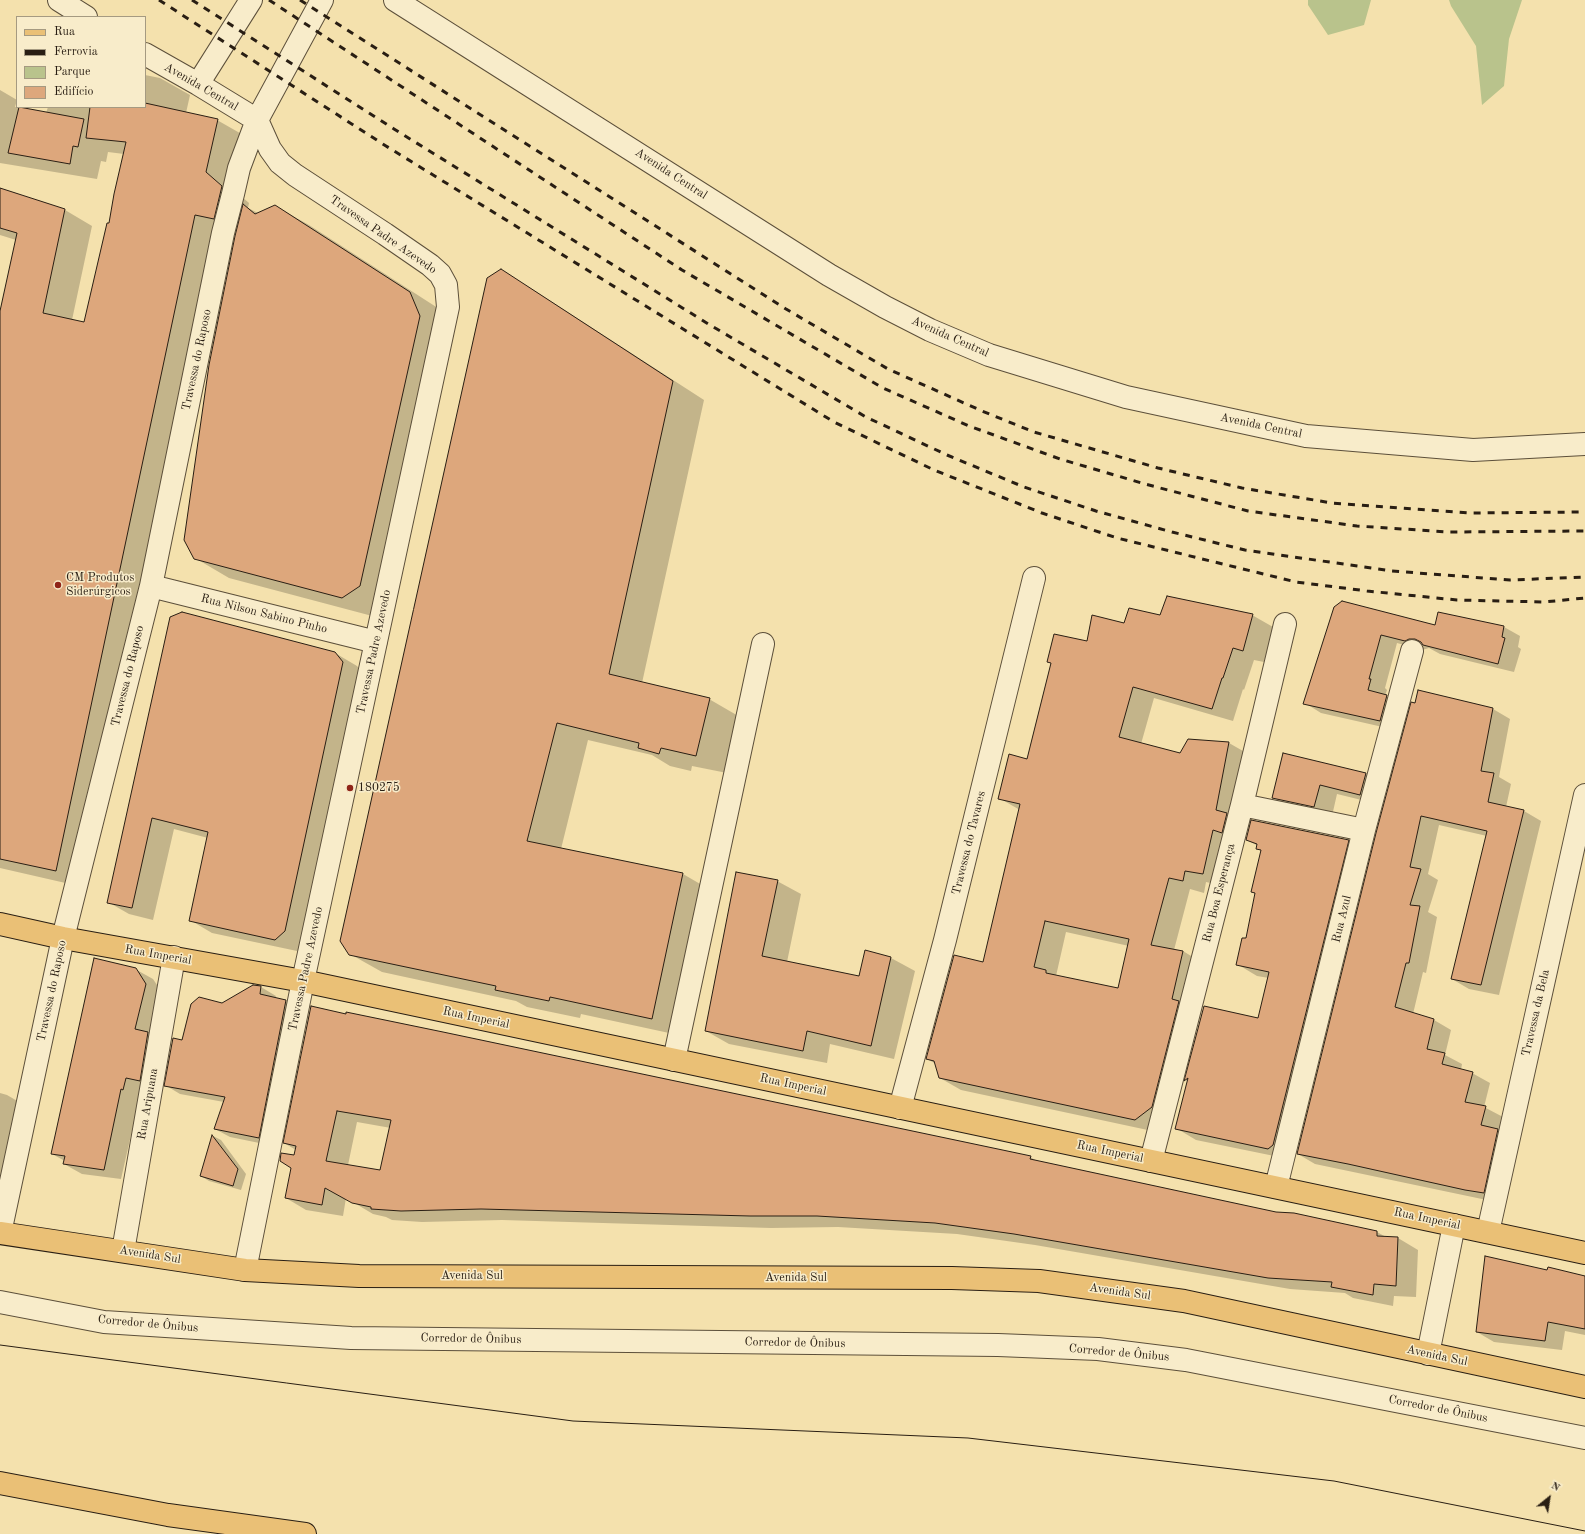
<!DOCTYPE html>
<html>
<head>
<meta charset="utf-8">
<style>
	body { margin:0 }
	#map { position:relative; width:1585px; height:1534px; overflow:hidden; background:#f4e1ad; font-family:"Old Standard TT",serif }
	canvas { display:block }
	.legend { position:absolute; left:16px; top:16px; width:130px; height:92px; box-sizing:border-box; background:#f8ecca; border:1px solid #a59a81; margin:0; padding:5px 7px; list-style:none; font-size:12px; color:#291e13 }
	.legend li { display:flex; align-items:center; gap:8px; height:20px }
	.legend b { width:20px; border:1px solid #a59a81 }
	.north { position:absolute; left:1529px; top:1478px; width:40px; height:40px; -webkit-text-stroke:3px #f8ecca; paint-order:stroke; rotate:30deg; font-size:11px; font-weight:700; line-height:16px; text-align:center; color:#291e13 }
	.north::after { content:''; display:block; margin:auto; width:14px; height:18px; background:#291e13; clip-path:polygon(50% 0,100% 100%,50% 72%,0 100%) }
</style>
</head>
<body>
<div id="map">
<canvas width="1585" height="1534"></canvas>
<ul class="legend">
<li><b style="height:5px;background:#eac076"></b>Rua</li>
<li><b style="height:5px;background:#291e13"></b>Ferrovia</li>
<li><b style="height:11px;background:#b9c38c"></b>Parque</li>
<li><b style="height:11px;background:#dda77c"></b>Edifício</li>
</ul>
<div class="north">N</div>
</div>
<script>
const context = document.querySelector('canvas').getContext('2d');
context.lineJoin = 'round';
function paint(path, color) { context.fillStyle = color; context.fill(path, 'evenodd'); }
const poly = rows => new Path2D(rows.map(r => 'M' + r).join(''));
function trace(path, color, width, dash) { context.strokeStyle = color; context.lineWidth = width; context.lineCap = dash ? 'butt' : 'round'; context.setLineDash(dash || []); context.stroke(path); }
function drawText(font, color, halo, rows, align = 'center') {
  context.font = font + ' "Old Standard TT",serif'; context.lineWidth = 3; context.setLineDash([]); context.textBaseline = 'middle'; context.strokeStyle = halo; context.fillStyle = color; for (const [text, x, y, turn = 0] of rows) {
    context.save(); context.translate(x, y); context.rotate((+turn || 0) * Math.PI / 180); context.textAlign = isNaN(turn) ? turn : align; if (halo) context.strokeText(text, 0, 0); context.fillText(text, 0, 0); context.restore();
  }
}
paint(poly([
	[1308,0,1371,0,1364,25,1328,35,1308,5],
	[1449,0,1522,0,1509,39,1504,86,1482,105,1476,46,1451,6]
]), '#b9c38c');
paint(poly([
	[145,75,160,78,190,95,186,113,217,120,245,136,233,189,249,203,248,208,258,213,275,206,309,225,444,312,453,336,394,606,376,617,229,578,195,558,237,233,223,231,83,887,0,868,0,316,16,240,0,235,0,189,65,210,92,226,72,320,85,323,110,225,124,154,108,152,106,162,101,161,97,179,0,163,0,90,17,100,15,107,46,113,48,107,145,107],
	[501,271,532,289,704,400,642,683,709,699,740,717,727,773,692,766,691,771,670,766,652,755,588,740,561,849,683,874,714,892,683,1036,581,1014,580,1018,527,1007,516,1001,382,972,350,954],
	[1334,608,1435,626,1439,613,1504,627,1520,636,1518,647,1521,649,1514,672,1440,654,1429,648,1422,650,1397,643,1385,688,1387,690,1385,696,1403,706,1396,730,1321,713,1305,703],
	[1252,615,1273,627,1264,662,1254,660,1244,690,1243,689,1233,721,1154,698,1141,744,1181,755,1189,740,1229,743,1250,755,1224,886,1206,882,1204,893,1190,889,1174,950,1183,951,1204,964,1157,1132,961,1090,940,1078,936,1064,927,1059,984,963,1020,810,999,798,1027,760,1052,663,1048,662,1124,624,1161,617],
	[1066,932,1129,946,1119,989,1056,976],
	[171,618,335,653,357,666,364,675,306,944,297,951,212,933,190,920,208,838,174,829,153,920,129,914,108,902],
	[1493,709,1510,719,1499,777,1511,784,1506,807,1524,811,1541,821,1499,995,1469,989,1452,979,1487,836,1439,825,1428,874,1438,880,1428,912,1437,917,1426,973,1423,972,1413,1014,1434,1020,1451,1030,1445,1055,1462,1064,1461,1070,1472,1073,1490,1083,1484,1107,1503,1117,1501,1203,1315,1164,1298,1154,1377,833],
	[1283,754,1366,774,1383,784,1378,804,1337,794,1332,816,1291,808,1273,798],
	[1247,840,1348,841,1368,852,1289,1159,1196,1140,1176,1128,1188,1082,1186,1080,1204,1007,1259,1019,1269,978,1257,976,1237,964,1246,940,1256,894,1252,892,1262,851,1257,848,1258,846],
	[777,881,801,894,787,962,860,977,866,952,891,958,915,971,894,1059,830,1044,827,1063,729,1044,706,1031],
	[135,969,153,979,163,994,121,1179,82,1174,64,1164,65,1161,52,1154],
	[254,986,261,987,276,996,275,999,286,1001,301,1010,274,1146,230,1137,215,1129,224,1102,180,1094,165,1085,183,1041,223,1004],
	[311,1007,1030,1157,1039,1162,1276,1213,1377,1232,1386,1237,1398,1238,1418,1250,1416,1297,1394,1296,1393,1306,1353,1298,1345,1293,1290,1289,1035,1245,957,1234,838,1227,771,1228,502,1220,422,1222,392,1220,386,1217,373,1214,346,1198,343,1216,306,1210,286,1198,296,1150,284,1143],
	[357,1122,391,1128,381,1171,348,1165],
	[0,1093,7,1095,31,1109,0,1197],
	[213,1136,221,1140,246,1174,241,1190,209,1181,201,1176],
	[1548,1271,1585,1276,1585,1335,1565,1331,1562,1350,1494,1342,1477,1332]
]), '#0003');
const building = poly([
	[145,103,218,119,206,172,222,186,214,219,195,215,56,871,0,859,0,311,17,233,0,228,0,188,65,209,43,313,84,322,107,223,109,223,114,194,126,142,86,138,90,107,145,107,145,103],
	[19,107,84,119,78,147,73,146,70,164,8,153,19,107],
	[243,204,255,214,275,205,410,292,420,316,360,586,342,598,194,559,184,540,209,365,235,236,243,204],
	[501,269,673,381,609,674,710,698,696,756,661,748,659,754,638,748,639,743,557,723,527,841,683,873,652,1019,550,997,549,1001,495,990,496,986,349,955,340,941,487,278,501,269],
	[1167,596,1253,614,1243,651,1233,648,1223,678,1222,678,1212,709,1133,687,1119,737,1180,753,1188,739,1229,742,1216,810,1227,813,1222,833,1213,830,1203,874,1185,871,1183,881,1169,878,1151,945,1183,951,1172,999,1179,1001,1152,1107,1135,1120,939,1078,934,1061,926,1059,954,955,983,962,1020,804,998,799,1009,754,1027,759,1051,663,1047,662,1054,634,1087,641,1092,615,1124,623,1129,608,1160,615,1167,596],
	[1045,921,1129,939,1118,988,1046,973,1046,970,1034,967,1045,921],
	[1342,601,1435,625,1438,612,1504,626,1502,637,1505,638,1498,664,1423,645,1421,642,1415,639,1409,639,1405,641,1381,635,1369,679,1371,679,1368,690,1387,695,1380,721,1303,704,1334,607,1342,601],
	[182,612,335,652,343,662,285,931,275,940,189,921,208,832,152,818,132,908,107,903,170,617,182,612],
	[1418,690,1493,708,1481,771,1494,773,1488,802,1524,810,1481,985,1451,979,1487,831,1421,816,1410,867,1421,869,1410,905,1420,906,1409,963,1406,963,1395,1007,1434,1019,1427,1049,1445,1053,1442,1064,1473,1072,1465,1102,1486,1106,1481,1125,1498,1129,1484,1193,1465,1190,1348,1164,1297,1154,1376,833,1411,702,1415,703,1418,690],
	[1283,753,1366,773,1360,795,1320,785,1314,807,1272,798,1283,753],
	[1251,820,1349,840,1273,1145,1268,1149,1175,1129,1188,1078,1184,1081,1204,1006,1258,1018,1269,972,1236,965,1242,938,1246,938,1255,893,1251,892,1261,850,1256,849,1257,844,1246,840,1251,820],
	[736,872,778,880,762,956,859,976,865,950,891,957,871,1046,807,1031,803,1051,705,1031,736,872],
	[94,958,136,968,146,984,135,1029,148,1032,140,1081,126,1078,123,1090,121,1089,104,1170,63,1164,65,1156,51,1154,94,958],
	[253,985,261,986,260,994,286,1000,259,1138,214,1129,225,1097,164,1086,173,1038,182,1040,191,1004,199,997,222,1003,253,985],
	[311,1006,346,1014,346,1012,443,1032,1031,1156,1030,1159,1276,1212,1294,1213,1377,1231,1377,1236,1398,1237,1396,1286,1374,1284,1373,1295,1331,1287,1332,1282,1268,1278,1014,1234,935,1223,817,1216,750,1216,481,1209,401,1211,371,1209,371,1207,352,1203,325,1188,322,1205,285,1198,291,1168,280,1161,281,1153,294,1155,296,1146,283,1143,311,1006],
	[337,1111,391,1120,380,1170,326,1161,337,1111],
	[212,1135,238,1169,233,1186,200,1176,212,1135],
	[1485,1256,1547,1270,1548,1267,1585,1276,1585,1329,1548,1322,1545,1341,1476,1332,1485,1256]
]);
paint(building, '#dda77c');
trace(building, '#291e13', 1);
const minor = poly([
	[59,0,86,17],
	[395,0,829,275,885,307,930,330,989,355,1126,397,1306,436,1473,450,1585,444],
	[145,54,198,84,257,120],
	[198,84,251,0],
	[151,586,376,642],
	[1242,805,1364,830],
	[674,1060,763,644],
	[900,1108,945,940,1034,578],
	[1151,1161,1242,805,1285,624],
	[1276,1187,1364,830,1412,651],
	[1488,1232,1585,795],
	[0,1233,63,938,151,586,223,233,233,194,239,168,257,120,322,0],
	[123,1251,174,957],
	[245,1270,303,981,448,307,446,285,440,274,430,265,385,234,295,175,280,163,270,149,257,120],
	[0,1302,104,1322,351,1338,998,1345,1098,1349,1186,1360,1585,1438],
	[1428,1354,1454,1225]
]);
const major = poly([
	[0,924,63,938,303,981,1585,1253],
	[0,1233,245,1270,359,1276,952,1278,1039,1281,1184,1301,1585,1387],
	[0,1483,168,1515,305,1534]
]);
trace(minor, '#5c4f3a', 24);
trace(major, '#291e13', 24);
trace(minor, '#f8ecca', 22);
trace(major, '#eac076', 22);
trace(poly([
	[0,1345,573,1421,968,1438,1334,1481,1585,1531]
]), '#291e13', 1);
trace(poly([
	[159,0,386,146,834,422,934,470,1042,513,1117,538,1296,582,1367,591,1457,600,1544,602,1585,598],
	[192,0,394,129,710,325,866,417,947,455,1024,487,1096,511,1172,532,1245,550,1392,571,1510,580,1585,577],
	[269,0,682,270,883,388,969,426,1060,459,1145,484,1248,511,1357,526,1449,532,1585,531],
	[300,0,786,309,888,369,982,411,1034,432,1158,468,1242,488,1332,503,1469,513,1585,512]
]), '#291e13', 3, [7, 7]);
for (const [x, y, r, color] of [
	[58,585,4,"#8f2418"],
	[350,788,4,"#8f2418"]
]) { const dot = new Path2D(); dot.arc(x, y, r, 0, 2 * Math.PI); context.fillStyle = color; context.fill(dot); trace(dot, '#f8ecca', 1.5); }
drawText('12px', '#291e13', '#f8ecca', [
	["Avenida Central",201,87,30],
	["Avenida Central",671,174,33],
	["Travessa Padre Azevedo",383,235,35],
	["Avenida Central",950,337,24],
	["Travessa do Raposo",197,360,-78],
	["Avenida Central",1261,426,12],
	["Rua Nilson Sabino Pinho",264,614,14],
	["Travessa Padre Azevedo",374,652,-78],
	["Travessa do Raposo",128,676,-76],
	["Travessa do Tavares",969,843,-76],
	["Rua Boa Esperança",1219,893,-76],
	["Rua Azul",1342,919,-76],
	["Rua Imperial",158,955,10],
	["Travessa Padre Azevedo",306,969,-78],
	["Travessa do Raposo",52,991,-78],
	["Travessa da Bela",1536,1013,-77],
	["Rua Imperial",476,1018,12],
	["Rua Imperial",793,1085,12],
	["Rua Aripuana",148,1104,-80],
	["Rua Imperial",1110,1152,12],
	["Rua Imperial",1427,1219,12],
	["Avenida Sul",150,1255,9],
	["Avenida Sul",472,1276],
	["Avenida Sul",796,1278],
	["Avenida Sul",1120,1292,8],
	["Corredor de Ônibus",148,1324,5],
	["Corredor de Ônibus",471,1339,1],
	["Corredor de Ônibus",795,1343,1],
	["Corredor de Ônibus",1119,1353,5],
	["Avenida Sul",1437,1356,12],
	["Corredor de Ônibus",1438,1409,11]
]);
drawText('12px', '#291e13', '#f8ecca', [
	["CM Produtos",66,578],
	["Siderúrgicos",66,592],
	["180275",358,788]
], 'left');
</script>
</body>
</html>
